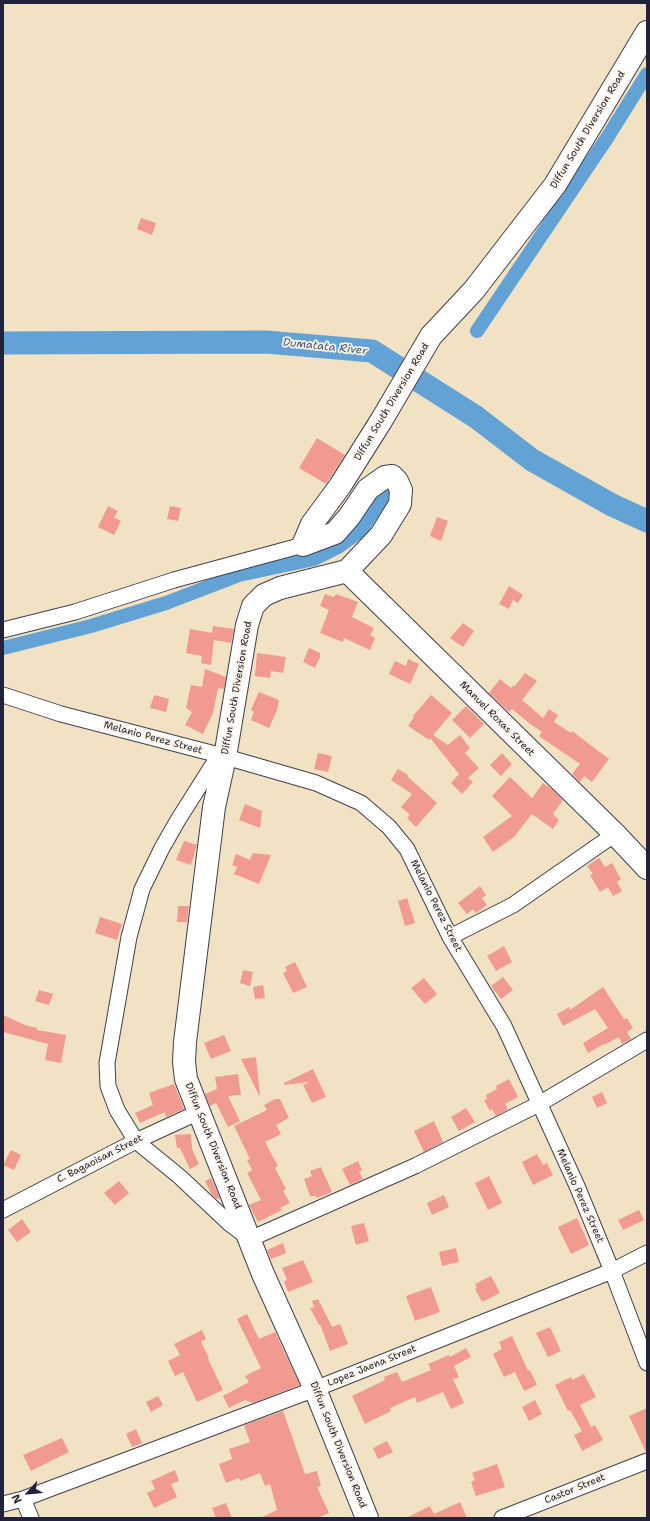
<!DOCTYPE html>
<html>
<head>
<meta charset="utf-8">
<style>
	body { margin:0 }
	#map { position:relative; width:650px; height:1521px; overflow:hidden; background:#f1e2c3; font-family:"Shantell Sans",sans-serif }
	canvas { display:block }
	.frame { position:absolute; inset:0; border:4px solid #22223b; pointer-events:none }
	.north { position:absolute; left:8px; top:1473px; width:40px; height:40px; -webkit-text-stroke:3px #fcf5e5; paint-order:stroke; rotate:243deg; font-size:11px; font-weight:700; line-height:16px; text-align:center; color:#22223b }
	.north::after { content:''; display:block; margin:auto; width:14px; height:18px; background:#22223b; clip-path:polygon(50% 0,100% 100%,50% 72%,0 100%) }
</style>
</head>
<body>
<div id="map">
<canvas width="650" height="1521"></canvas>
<div class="frame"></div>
<div class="north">N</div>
</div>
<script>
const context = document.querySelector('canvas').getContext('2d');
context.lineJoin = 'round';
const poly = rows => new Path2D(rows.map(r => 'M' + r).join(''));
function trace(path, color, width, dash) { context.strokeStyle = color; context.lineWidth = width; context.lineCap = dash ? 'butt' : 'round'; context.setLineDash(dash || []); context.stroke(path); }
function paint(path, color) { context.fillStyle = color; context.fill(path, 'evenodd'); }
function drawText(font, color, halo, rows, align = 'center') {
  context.font = font + ' "Shantell Sans",sans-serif'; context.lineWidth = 3.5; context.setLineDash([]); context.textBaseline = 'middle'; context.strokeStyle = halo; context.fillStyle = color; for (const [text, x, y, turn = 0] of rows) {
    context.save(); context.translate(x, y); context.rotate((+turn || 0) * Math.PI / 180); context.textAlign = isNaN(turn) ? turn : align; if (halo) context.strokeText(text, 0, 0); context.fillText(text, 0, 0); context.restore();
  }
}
trace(poly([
	[477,331,607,138,647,74],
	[3,648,91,626,166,603,239,575,314,559,338,547,360,531,389,489]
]), '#63a2d5', 14);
trace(poly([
	[3,343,266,342,372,351,476,417,532,460,612,505,647,521]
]), '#63a2d5', 23);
paint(poly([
	[141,218,156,223,152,235,137,229],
	[317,438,345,455,326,484,299,468],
	[108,506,118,511,114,518,121,521,114,535,98,527],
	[170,506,181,508,178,521,167,519],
	[437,517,448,521,441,541,430,536],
	[509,586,523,595,518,603,513,600,509,609,499,604],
	[325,594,334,597,336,594,358,602,352,617,374,628,370,635,375,638,370,650,344,638,343,642,320,633,329,610,320,606],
	[463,623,474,631,463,647,450,638],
	[213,626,234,629,231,643,214,640,211,665,201,663,202,656,186,653,190,629,212,633],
	[309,648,320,653,320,657,315,668,303,662],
	[257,653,286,657,283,673,271,671,270,678,255,676],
	[408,659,419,664,410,684,389,674,395,661,406,666],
	[205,669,226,677,224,689,218,688,213,713,203,734,185,725,192,712,186,708,191,685,202,687],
	[525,673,537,681,522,700,543,718,549,709,558,715,554,722,571,733,572,731,609,759,592,782,584,776,580,782,572,774,580,764,539,736,542,732,529,723,512,709,509,712,489,693,500,679,511,688,514,685,515,686],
	[259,692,279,700,277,710,269,728,251,720,254,712,251,710],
	[154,695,169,699,166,712,150,708],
	[431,695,452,713,433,735,448,745,460,735,470,748,465,753,479,768,468,778,473,782,462,794,451,783,459,774,430,738,429,740,408,726,414,717,413,716],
	[466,706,484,724,470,738,452,720],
	[318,753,332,756,328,772,314,769],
	[502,753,512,764,501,776,490,765],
	[398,769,408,775,407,776,437,803,416,827,407,818,410,815,401,807,412,794,391,780],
	[510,777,532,798,543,783,552,789,563,800,553,814,559,820,553,829,532,814,514,837,493,852,483,837,512,816,492,796],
	[245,804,262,811,260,828,239,820],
	[184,841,197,845,191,865,176,860],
	[253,853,271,855,259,884,234,874,237,867,232,865,236,854,250,860],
	[599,858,605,867,612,863,621,879,617,882,622,891,613,896,608,887,600,892,590,875,593,874,587,866],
	[480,886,486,895,482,898,487,905,476,913,473,909,467,914,458,903],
	[407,898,415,923,405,926,398,901],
	[178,906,189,906,187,922,177,922],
	[100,917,122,924,117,940,95,933],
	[504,946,512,962,496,971,487,956],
	[295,962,307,987,293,993,283,973,287,971,285,967],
	[243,970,253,972,250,986,240,983],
	[503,977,513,990,501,999,491,986],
	[424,978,437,994,425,1004,411,988],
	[263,985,265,998,255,999,253,987],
	[603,987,624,1019,627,1018,633,1028,627,1032,631,1039,622,1044,619,1037,604,1045,604,1044,588,1053,583,1043,608,1028,595,1009,563,1026,557,1014,569,1007,570,1010],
	[39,990,53,994,49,1005,35,1001],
	[3,1015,25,1025,37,1028,37,1030,66,1035,61,1063,45,1060,48,1044,3,1032],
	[224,1035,231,1051,211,1059,204,1043],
	[256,1057,260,1095,259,1095,241,1059],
	[313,1069,326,1097,312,1103,303,1085,309,1082,284,1085,284,1083],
	[238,1074,241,1095,228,1096,240,1121,228,1127,216,1103,210,1106,205,1094,217,1089,215,1077],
	[509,1079,518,1097,505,1104,508,1109,496,1116,492,1109,490,1111,484,1100,487,1099,486,1095,497,1089,496,1086],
	[174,1084,184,1109,166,1117,165,1112,140,1123,135,1113,153,1105,149,1093],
	[602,1092,607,1103,597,1108,592,1097],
	[275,1099,280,1099,289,1118,276,1125,281,1134,265,1142,278,1166,275,1168,286,1189,283,1191,290,1203,280,1208,282,1210,258,1222,249,1205,261,1200,247,1173,252,1170,247,1160,250,1159,234,1126,267,1110,264,1105],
	[466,1108,475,1122,459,1131,451,1117],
	[434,1121,443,1142,424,1152,414,1131],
	[191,1134,192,1149,199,1164,190,1169,180,1148,177,1148,175,1135],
	[11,1150,21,1155,14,1170,3,1165],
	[537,1154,543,1165,547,1163,553,1175,533,1185,522,1162],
	[358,1161,362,1170,359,1172,363,1179,350,1185,342,1169],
	[321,1167,332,1192,317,1198,316,1196,310,1196,304,1179,312,1176,310,1171],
	[489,1176,502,1203,488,1210,475,1183],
	[211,1178,220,1198,217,1199,212,1195,205,1181],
	[119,1181,129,1193,115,1205,104,1193],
	[444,1195,449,1207,432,1215,427,1203],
	[639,1210,644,1220,623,1230,618,1220],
	[577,1218,589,1245,571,1254,558,1227],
	[22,1219,31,1232,17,1242,8,1230],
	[364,1223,369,1241,356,1245,351,1226],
	[283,1243,286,1253,271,1259,267,1250],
	[456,1248,459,1262,442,1266,439,1252],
	[303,1260,313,1282,288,1292,284,1281,287,1280,282,1268],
	[491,1276,500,1293,482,1302,475,1289,477,1288,475,1284],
	[431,1287,440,1312,415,1321,406,1296],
	[318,1299,332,1327,340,1324,348,1344,330,1351,320,1324,319,1325,310,1308,314,1307,312,1301],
	[247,1314,259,1339,275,1332,300,1385,253,1403,245,1400,229,1408,223,1396,249,1382,245,1376,261,1368,237,1319],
	[550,1327,561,1351,548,1357,536,1333],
	[202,1330,206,1339,201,1342,209,1358,208,1359,223,1390,197,1402,183,1372,175,1376,168,1361,180,1355,174,1344],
	[512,1336,528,1371,530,1370,537,1385,524,1391,515,1372,504,1377,493,1354,502,1349,499,1342],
	[466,1348,471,1357,454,1366,459,1377,453,1379,464,1403,451,1409,443,1392,417,1403,415,1397,390,1408,391,1411,365,1424,352,1396,385,1380,384,1377,397,1372,402,1382,431,1370,428,1364,449,1355,450,1357],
	[584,1374,596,1397,580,1405,591,1427,595,1425,603,1440,582,1451,574,1435,582,1431,570,1410,568,1411,555,1385,571,1377,572,1380],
	[158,1396,163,1405,151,1412,146,1402],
	[535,1400,542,1414,529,1421,522,1407],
	[647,1408,647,1452,646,1452,629,1416],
	[283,1411,305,1474,317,1471,321,1486,317,1487,329,1513,318,1518,260,1518,277,1510,270,1484,265,1486,260,1473,240,1481,239,1478,226,1483,219,1464,232,1459,229,1449,250,1442,244,1425],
	[136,1429,142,1443,132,1447,126,1434],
	[62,1438,69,1452,31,1471,23,1455],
	[387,1441,393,1452,378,1459,373,1448],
	[497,1464,505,1487,476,1496,471,1482,475,1480,472,1473],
	[175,1470,179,1481,171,1484,177,1497,154,1508,147,1493,155,1489,151,1481],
	[460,1502,467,1518,406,1518,430,1506,434,1514],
	[226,1503,232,1518,216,1518,212,1508]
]), '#f09a90');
const street = poly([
	[3,630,75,612,174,580,303,545],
	[3,695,61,714,219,755,316,783,361,803,389,827,407,849,450,937,504,1026,577,1186,612,1271,647,1363],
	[219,755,178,820,162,848,142,889,129,937,107,1063,108,1086,117,1110,136,1141,180,1177,230,1224,250,1239,415,1166,539,1104,647,1040],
	[450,937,513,905,615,834],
	[3,1210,136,1141,199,1112],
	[23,1499,31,1518],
	[3,1504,23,1499,315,1389,612,1271,647,1253],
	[502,1518,647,1461]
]);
const secondary = poly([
	[347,571,615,834,647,868],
	[367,1518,315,1389,263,1274,199,1112,186,1079,184,1062,185,1042,214,807,225,757,247,625,253,606,264,595,280,588,347,571,381,535,400,504,401,490,397,481,392,476,385,477,368,489,349,517,335,533,303,545,312,524,340,486,381,421,431,336,474,290,555,185,647,32]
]);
trace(street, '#413f4f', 17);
trace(secondary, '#413f4f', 24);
trace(street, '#fff', 15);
trace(secondary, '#fff', 22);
drawText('10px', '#22223b', '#fcf5e5', [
	["Diffun South Diversion Road",588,130,-59],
	["Diffun South Diversion Road",392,402,-59],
	["Diffun South Diversion Road",237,688,-80],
	["Manuel Roxas Street",497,719,45],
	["Melanio Perez Street",153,738,15],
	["Melanio Perez Street",436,906,63],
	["Diffun South Diversion Road",213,1146,68],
	["C. Bagaoisan Street",100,1159,-27],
	["Melanio Perez Street",580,1196,66],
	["Lopez Jaena Street",372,1366,-22],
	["Diffun South Diversion Road",338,1445,68],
	["Castor Street",575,1489,-22]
]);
drawText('italic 11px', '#3c5579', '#fcf5e5', [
	["Dumatata River",325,347,6]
]);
</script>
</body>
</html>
